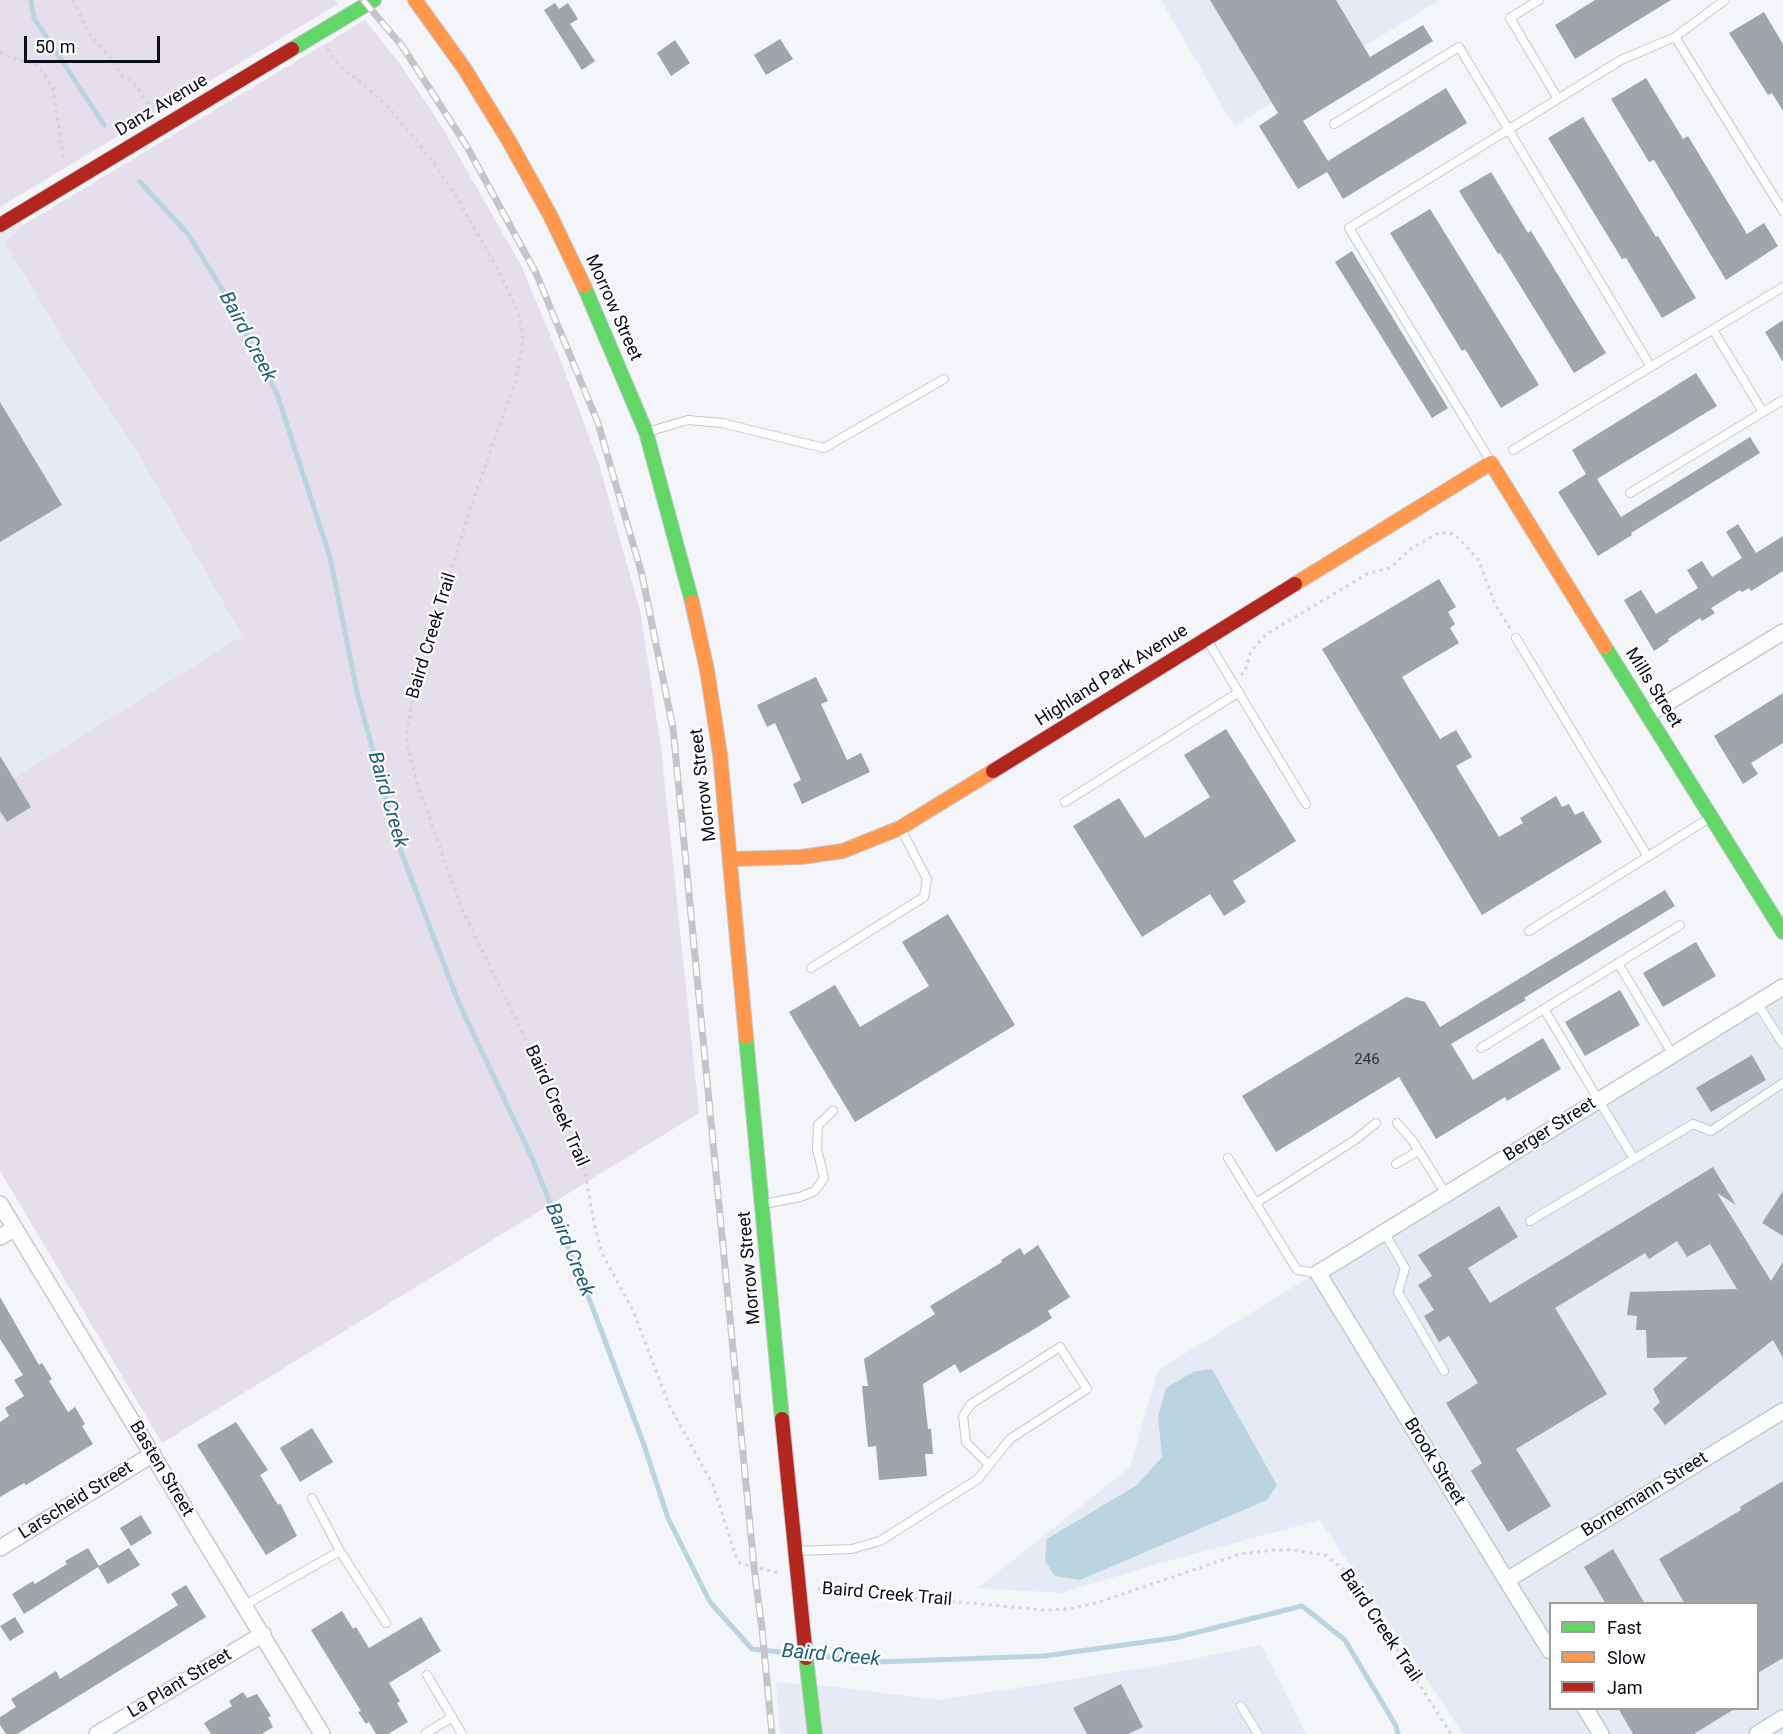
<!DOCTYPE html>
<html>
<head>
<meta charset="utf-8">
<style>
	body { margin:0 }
	#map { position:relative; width:1783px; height:1734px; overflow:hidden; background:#f3f5f8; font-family:Roboto,sans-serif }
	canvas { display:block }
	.legend { position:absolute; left:1549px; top:1602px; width:210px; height:108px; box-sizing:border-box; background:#fff; border:2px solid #9d9ea2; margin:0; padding:8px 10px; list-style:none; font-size:18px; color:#090d17 }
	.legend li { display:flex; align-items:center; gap:12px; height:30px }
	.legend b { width:30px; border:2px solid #9d9ea2 }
	.scale { position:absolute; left:24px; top:36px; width:136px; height:27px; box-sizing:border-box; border:3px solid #090d17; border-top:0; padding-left:8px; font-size:18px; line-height:21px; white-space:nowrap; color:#090d17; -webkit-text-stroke:4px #fff; paint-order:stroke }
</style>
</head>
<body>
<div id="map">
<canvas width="1783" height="1734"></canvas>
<ul class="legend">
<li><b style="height:8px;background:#63d668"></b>Fast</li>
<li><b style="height:8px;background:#ff974d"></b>Slow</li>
<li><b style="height:8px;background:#b3261e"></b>Jam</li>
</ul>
<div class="scale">50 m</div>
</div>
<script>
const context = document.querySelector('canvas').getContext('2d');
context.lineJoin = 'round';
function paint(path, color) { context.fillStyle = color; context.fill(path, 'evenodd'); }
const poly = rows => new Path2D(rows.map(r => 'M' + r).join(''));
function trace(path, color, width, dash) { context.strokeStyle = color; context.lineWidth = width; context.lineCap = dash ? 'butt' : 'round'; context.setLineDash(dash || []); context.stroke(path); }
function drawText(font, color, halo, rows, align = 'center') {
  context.font = font + ' Roboto,sans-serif'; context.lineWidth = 4.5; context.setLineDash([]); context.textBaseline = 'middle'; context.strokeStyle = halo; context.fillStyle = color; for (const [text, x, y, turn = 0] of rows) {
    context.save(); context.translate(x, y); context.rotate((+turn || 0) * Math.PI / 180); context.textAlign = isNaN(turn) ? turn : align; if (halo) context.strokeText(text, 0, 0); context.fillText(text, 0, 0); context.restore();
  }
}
paint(poly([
	[1161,0,1440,0,1234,126],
	[18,215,23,225,5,243,72,354,133,445,242,636,0,787,0,225],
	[1783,987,1783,1734,1463,1734,1320,1520,1157,1564,1062,1593,978,1588,1130,1467,1158,1370],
	[1550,1604,1758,1604,1758,1708,1550,1708],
	[1261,1645,1306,1734,780,1734,776,1683,810,1684,940,1700,1157,1666]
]), '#e6eaf4');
paint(poly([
	[0,0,335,0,338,4,0,207],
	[365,20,400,64,439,122,521,265,560,359,599,464,641,615,661,748,699,1113,162,1443,0,1171,0,787,242,636,133,445,72,354,5,243,23,225]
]), '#e4dfeb');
paint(poly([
	[1212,1369,1277,1485,1267,1500,1080,1580,1055,1576,1045,1561,1047,1539,1137,1485,1162,1457,1158,1417,1166,1388,1193,1372]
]), '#bad4e0');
trace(poly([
	[31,0,34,18,104,125],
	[140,182,188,234,230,302,277,394,330,557,357,692,400,849,458,1001,532,1158,595,1314,644,1445,668,1518,710,1602,752,1649,799,1654],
	[812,1655,877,1662,1044,1656,1174,1638,1302,1606,1345,1640,1396,1726,1398,1734]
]), '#bad4e0', 5);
paint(poly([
	[1210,0,1336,0,1370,57,1423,25,1433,41,1303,121,1328,161,1446,88,1467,123,1343,199,1327,172,1298,189,1259,126,1278,113],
	[1595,0,1671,0,1575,59,1555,25],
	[555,3,559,9,568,3,578,19,570,24,595,61,582,70,544,10],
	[1764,12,1783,44,1783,111,1772,93,1768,95,1729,33],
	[780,39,793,59,766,75,754,55],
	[675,40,690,63,671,76,657,53],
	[1646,78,1683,139,1688,136,1747,234,1764,223,1778,246,1726,280,1654,160,1649,162,1611,99],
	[1583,117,1656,237,1658,236,1696,298,1662,318,1626,258,1622,259,1548,138],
	[1491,172,1528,233,1531,231,1606,353,1574,373,1500,253,1498,254,1459,191],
	[1430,209,1539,385,1501,408,1465,349,1462,351,1390,233],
	[1352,251,1448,408,1432,418,1335,262],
	[1783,320,1783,362,1765,332],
	[1696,373,1717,406,1597,479,1621,517,1750,437,1760,453,1631,533,1632,535,1598,556,1558,492,1586,474,1572,450],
	[0,402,62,505,0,542],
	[1738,524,1756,553,1783,536,1783,571,1751,591,1749,588,1742,592,1740,590,1711,608,1715,613,1702,621,1700,618,1668,639,1669,641,1654,651,1624,600,1641,590,1656,614,1698,588,1687,570,1702,561,1712,577,1742,558,1726,532],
	[1439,579,1456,607,1448,612,1455,624,1450,628,1459,643,1402,677,1440,739,1456,730,1472,757,1456,766,1499,837,1523,823,1520,818,1556,796,1562,807,1569,804,1575,815,1583,811,1602,842,1482,915,1322,649],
	[816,677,828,701,821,704,847,760,861,753,870,772,802,804,793,784,801,780,775,723,767,727,757,705],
	[1783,693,1783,743,1751,763,1758,774,1743,784,1714,736],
	[1226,729,1296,841,1233,881,1246,902,1224,916,1210,894,1142,937,1073,826,1119,798,1145,838,1210,797,1184,755],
	[0,756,31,807,7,822,0,811],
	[1665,890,1675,906,1524,998,1526,1000,1451,1044,1473,1080,1543,1038,1561,1069,1507,1101,1505,1097,1436,1139,1399,1077,1276,1152,1242,1096,1406,997,1425,1002,1440,1027],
	[948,914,1015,1025,855,1122,789,1012,835,985,860,1027,929,986,902,942],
	[1696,942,1716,976,1663,1007,1643,973],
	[1620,990,1640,1025,1585,1056,1565,1022],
	[1752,1055,1766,1080,1711,1112,1696,1088],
	[1713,1167,1736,1205,1717,1193,1771,1281,1783,1262,1783,1358,1773,1340,1665,1425,1653,1409,1660,1402,1653,1389,1688,1357,1647,1358,1646,1330,1636,1330,1637,1316,1627,1315,1630,1292,1737,1289,1710,1244,1687,1257,1677,1241,1649,1259,1645,1253,1555,1308,1607,1394,1516,1449,1551,1506,1508,1532,1471,1471,1482,1463,1446,1403,1478,1383,1449,1336,1439,1342,1424,1316,1434,1310,1418,1285,1432,1276,1418,1255,1499,1206,1518,1237,1468,1268,1490,1303],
	[1783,1191,1783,1236,1762,1223],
	[1038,1245,1070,1297,1048,1311,1052,1318,1031,1331,960,1373,955,1364,923,1384,928,1429,931,1429,933,1454,925,1454,927,1476,879,1480,876,1446,868,1447,862,1386,868,1386,864,1359,935,1314,930,1306,1002,1262,1001,1260,1020,1248,1024,1255],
	[0,1297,39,1365,42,1363,52,1379,49,1381,68,1412,75,1407,85,1424,82,1426,93,1444,26,1485,24,1483,0,1497,0,1422,9,1416,5,1408,24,1396,14,1380,23,1375,0,1339],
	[236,1422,268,1470,260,1475,278,1505,280,1503,297,1536,266,1555,197,1445],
	[312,1428,333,1462,300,1482,280,1448],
	[1783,1481,1783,1658,1758,1673,1758,1604,1685,1604,1659,1559,1741,1510,1740,1507],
	[141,1515,152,1533,131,1546,120,1528],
	[88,1548,99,1566,129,1548,140,1565,108,1584,98,1567,24,1614,12,1594,33,1581,35,1584,67,1564,65,1561],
	[1613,1549,1645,1604,1606,1604,1584,1567],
	[186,1585,206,1617,17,1734,6,1734,0,1725,0,1717,16,1707,11,1699,56,1671,60,1679,178,1605,171,1594],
	[342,1611,353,1629,356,1627,369,1648,421,1617,441,1651,389,1683,400,1701,397,1703,408,1722,388,1734,376,1734,369,1722,366,1724,358,1712,361,1711,311,1630],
	[15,1617,24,1632,10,1641,0,1626],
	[1121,1684,1143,1727,1128,1734,1087,1734,1073,1708],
	[243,1692,247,1698,257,1694,271,1716,268,1717,273,1727,262,1734,211,1734,204,1723,232,1706,229,1701],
	[1618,1708,1736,1708,1694,1734,1633,1734]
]), '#9fa5aa');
const lane = poly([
	[1539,0,1510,18,1558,99],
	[1675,37,1783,211],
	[1334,124,1459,47,1651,367],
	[1713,330,1763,412],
	[647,432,688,420,722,423,824,448,944,379],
	[1513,450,1783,287],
	[1491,462,1349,228,1621,60,1675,37,1725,0],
	[1630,493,1783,400],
	[1516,638,1648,857],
	[1207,640,1306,804],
	[1065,802,1239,692],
	[1529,931,1711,817],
	[1618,963,1673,1055],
	[811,968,924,897,927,879,901,829],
	[1757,1003,1783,1044],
	[1544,1009,1634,1159],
	[1481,1048,1680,925],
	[1397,1123,1412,1140,1446,1194],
	[1228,1158,1297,1270,1318,1273],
	[1396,1164,1418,1151],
	[1256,1203,1355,1140,1376,1123],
	[764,1204,800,1197,815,1191,824,1178,817,1149,818,1125,833,1111],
	[1530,1221,1693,1124,1711,1131,1783,1083],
	[1384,1232,1405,1268,1398,1292,1444,1371],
	[312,1498,340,1551],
	[796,1551,852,1549,880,1541,978,1479,1010,1439,1087,1389,1060,1347,971,1404,963,1416,966,1442,989,1465],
	[245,1605,340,1551,386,1623],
	[427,1675,452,1717],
	[1241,1706,1258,1734],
	[425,1734,452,1717,462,1734]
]);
const street = poly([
	[1649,714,1783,632],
	[0,1204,322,1734],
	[0,1237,15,1228],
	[0,1548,153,1454],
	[1507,1580,1783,1411],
	[1550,1651,1318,1273,1783,987],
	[1585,1708,1601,1734],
	[97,1734,263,1634],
	[1757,1734,1783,1718]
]);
const fast = poly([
	[292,49,374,0],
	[584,286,646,432,692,602],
	[1605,647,1783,932],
	[746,1037,782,1419],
	[806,1658,815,1734]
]);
const slow = poly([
	[415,0,464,68,509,141,550,215,584,286],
	[1295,584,1491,463,1605,647],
	[692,602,707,670,720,754,746,1037],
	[731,859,801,857,843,851,900,828,993,771]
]);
const jam = poly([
	[0,225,292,49],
	[993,771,1295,584],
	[782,1419,806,1658]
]);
trace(lane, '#c4c8cf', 10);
trace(street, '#c4c8cf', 18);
trace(fast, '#c4c8cf', 16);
trace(slow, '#c4c8cf', 16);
trace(jam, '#c4c8cf', 16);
trace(poly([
	[73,0,88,32,110,57,123,77,133,82,152,109],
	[327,49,343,69,361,82,389,108,431,159,455,194,502,277,519,315,523,339,516,380,470,509,413,696,407,733,408,748,417,783,462,909,582,1154,595,1228,602,1253,634,1313,669,1405,713,1485,737,1560,740,1563,778,1573],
	[0,52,12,58,38,65,53,89,64,162],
	[1241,675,1245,672,1251,651,1267,634,1367,574,1390,568,1412,548,1440,532,1454,534,1478,559,1496,606,1510,628],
	[817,1589,1045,1610,1069,1609,1096,1603,1240,1554,1275,1550,1292,1550,1325,1555,1346,1571,1356,1585,1451,1734]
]), '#d4d5d6', 3, [3, 4.5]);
trace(lane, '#fdfefe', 8);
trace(street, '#fdfefe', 15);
trace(fast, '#63d668', 14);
trace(slow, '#ff974d', 14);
trace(jam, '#b3261e', 14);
const rail = poly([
	[363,0,402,46,466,145,536,273,598,423,642,575,673,728,754,1567,762,1629,772,1734]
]);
trace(rail, '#c4c5c6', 7);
trace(rail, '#fff', 4.5, [14]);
drawText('15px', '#2e333c', null, [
	["246",1367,1060]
]);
drawText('18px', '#090d17', '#fff', [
	["Danz Avenue",162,106,-31],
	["Morrow Street",613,308,66],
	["Baird Creek Trail",432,636,-73],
	["Highland Park Avenue",1112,676,-32],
	["Mills Street",1653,688,58],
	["Morrow Street",704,785,-97],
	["Baird Creek Trail",556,1106,66],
	["Berger Street",1550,1130,-32],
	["Morrow Street",750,1268,-95],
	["Brook Street",1434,1462,58],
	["Basten Street",161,1469,59],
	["Bornemann Street",1645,1495,-32],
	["Larscheid Street",76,1501,-32],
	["Baird Creek Trail",887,1595,5],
	["Baird Creek Trail",1380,1626,56],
	["La Plant Street",180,1684,-31]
]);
drawText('italic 20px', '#1c5f76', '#fff', [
	["Baird Creek",247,337,62],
	["Baird Creek",387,800,74],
	["Baird Creek",569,1250,68],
	["Baird Creek",831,1656,5]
]);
</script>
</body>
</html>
